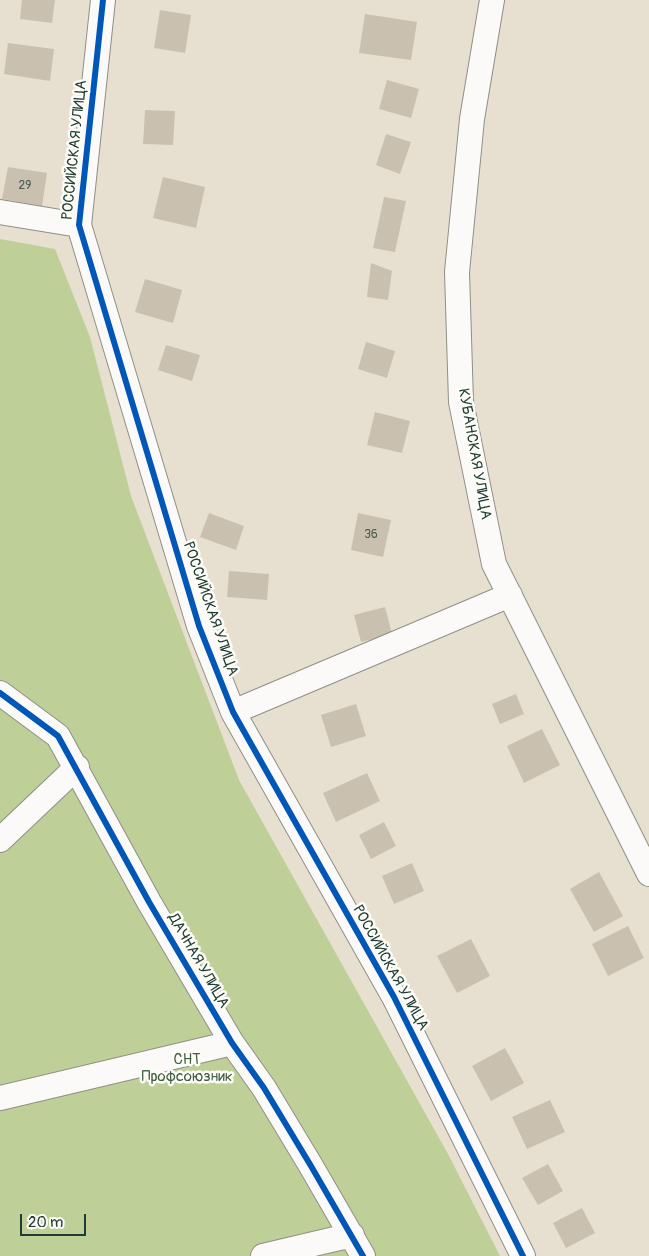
<!DOCTYPE html>
<html>
<head>
<meta charset="utf-8">
<style>
	body { margin:0 }
	#map { position:relative; width:649px; height:1256px; overflow:hidden; background:#e7e0d0; font-family:Pangolin,sans-serif }
	canvas { display:block }
	.scale { position:absolute; left:20px; top:1214px; width:66px; height:22px; box-sizing:border-box; border:2px solid #1f3d34; border-top:0; padding-left:6px; font-size:15px; line-height:18px; white-space:nowrap; color:#1f3d34; -webkit-text-stroke:4px #fdfcf7; paint-order:stroke }
</style>
</head>
<body>
<div id="map">
<canvas width="649" height="1256"></canvas>
<div class="scale">20 m</div>
</div>
<script>
const context = document.querySelector('canvas').getContext('2d');
context.lineJoin = 'round';
function paint(path, color) { context.fillStyle = color; context.fill(path, 'evenodd'); }
const poly = rows => new Path2D(rows.map(r => 'M' + r).join(''));
function trace(path, color, width, dash) { context.strokeStyle = color; context.lineWidth = width; context.lineCap = dash ? 'butt' : 'round'; context.setLineDash(dash || []); context.stroke(path); }
function drawText(font, color, halo, rows, align = 'center') {
  context.font = font + ' Pangolin,sans-serif'; context.lineWidth = 5; context.setLineDash([]); context.textBaseline = 'middle'; context.strokeStyle = halo; context.fillStyle = color; for (const [text, x, y, turn = 0] of rows) {
    context.save(); context.translate(x, y); context.rotate((+turn || 0) * Math.PI / 180); context.textAlign = isNaN(turn) ? turn : align; if (halo) context.strokeText(text, 0, 0); context.fillText(text, 0, 0); context.restore();
  }
}
paint(poly([
	[0,239,55,249,90,337,131,496,239,780,448,1154,500,1256,0,1256]
]), '#bfcf98');
paint(poly([
	[22,0,55,0,52,23,20,19],
	[160,10,191,15,185,53,154,48],
	[365,14,417,22,411,60,359,53],
	[8,43,54,49,50,81,4,74],
	[387,80,419,89,411,118,379,109],
	[145,110,175,111,173,145,143,144],
	[386,134,411,142,400,174,376,165],
	[8,167,47,173,42,206,2,199],
	[163,177,205,187,196,228,153,218],
	[384,197,406,201,395,252,373,248],
	[371,263,392,271,388,300,367,297],
	[145,279,182,290,173,323,135,312],
	[366,342,395,351,387,378,358,369],
	[166,345,200,355,192,381,158,370],
	[375,412,410,421,402,453,367,445],
	[209,513,244,526,236,550,200,537],
	[358,513,391,520,383,557,351,550],
	[229,571,269,574,267,600,227,597],
	[385,607,392,634,361,642,354,615],
	[516,694,524,714,500,724,492,704],
	[356,704,366,736,331,747,321,715],
	[542,729,560,765,524,783,507,746],
	[367,773,380,801,336,822,323,793],
	[384,822,396,846,371,859,359,835],
	[412,863,424,891,394,904,382,876],
	[599,872,623,916,594,932,570,889],
	[628,926,644,958,608,976,592,944],
	[471,939,490,976,457,993,437,956],
	[505,1048,524,1083,491,1101,472,1066],
	[550,1100,565,1132,527,1149,512,1117],
	[548,1164,563,1191,538,1205,522,1178],
	[582,1208,595,1233,566,1248,553,1223]
]), '#cac0b0');
const minor = poly([
	[103,0,79,225,199,626,233,712,394,997,523,1256],
	[492,0,472,119,457,272,461,402,494,564,649,874],
	[0,212,79,225],
	[0,693,58,736,149,902,232,1043,264,1088,311,1166,363,1256],
	[233,712,510,595],
	[0,840,77,767],
	[0,1098,232,1043],
	[263,1256,352,1235]
]);
trace(minor, '#8e9086', 26);
trace(minor, '#fbfaf8', 24);
trace(poly([
	[103,0,79,225,199,626,233,712,394,997,523,1256],
	[0,693,58,736,149,902,232,1043,264,1088,311,1166,363,1256]
]), '#0057b8', 6);
drawText('12px', '#4a5e53', null, [
	["29",25,186],
	["36",371,535]
]);
drawText('15px', '#1f3d34', '#fdfcf7', [
	["РОССИЙСКАЯ УЛИЦА",75,150,-84],
	["КУБАНСКАЯ УЛИЦА",474,454,80],
	["РОССИЙСКАЯ УЛИЦА",210,609,71],
	["ДАЧНАЯ УЛИЦА",198,961,60],
	["РОССИЙСКАЯ УЛИЦА",390,968,61]
]);
drawText('15px', '#3f5e42', '#fdfcf7', [
	["СНТ",187,1060],
	["Профсоюзник",187,1077]
]);
</script>
</body>
</html>
